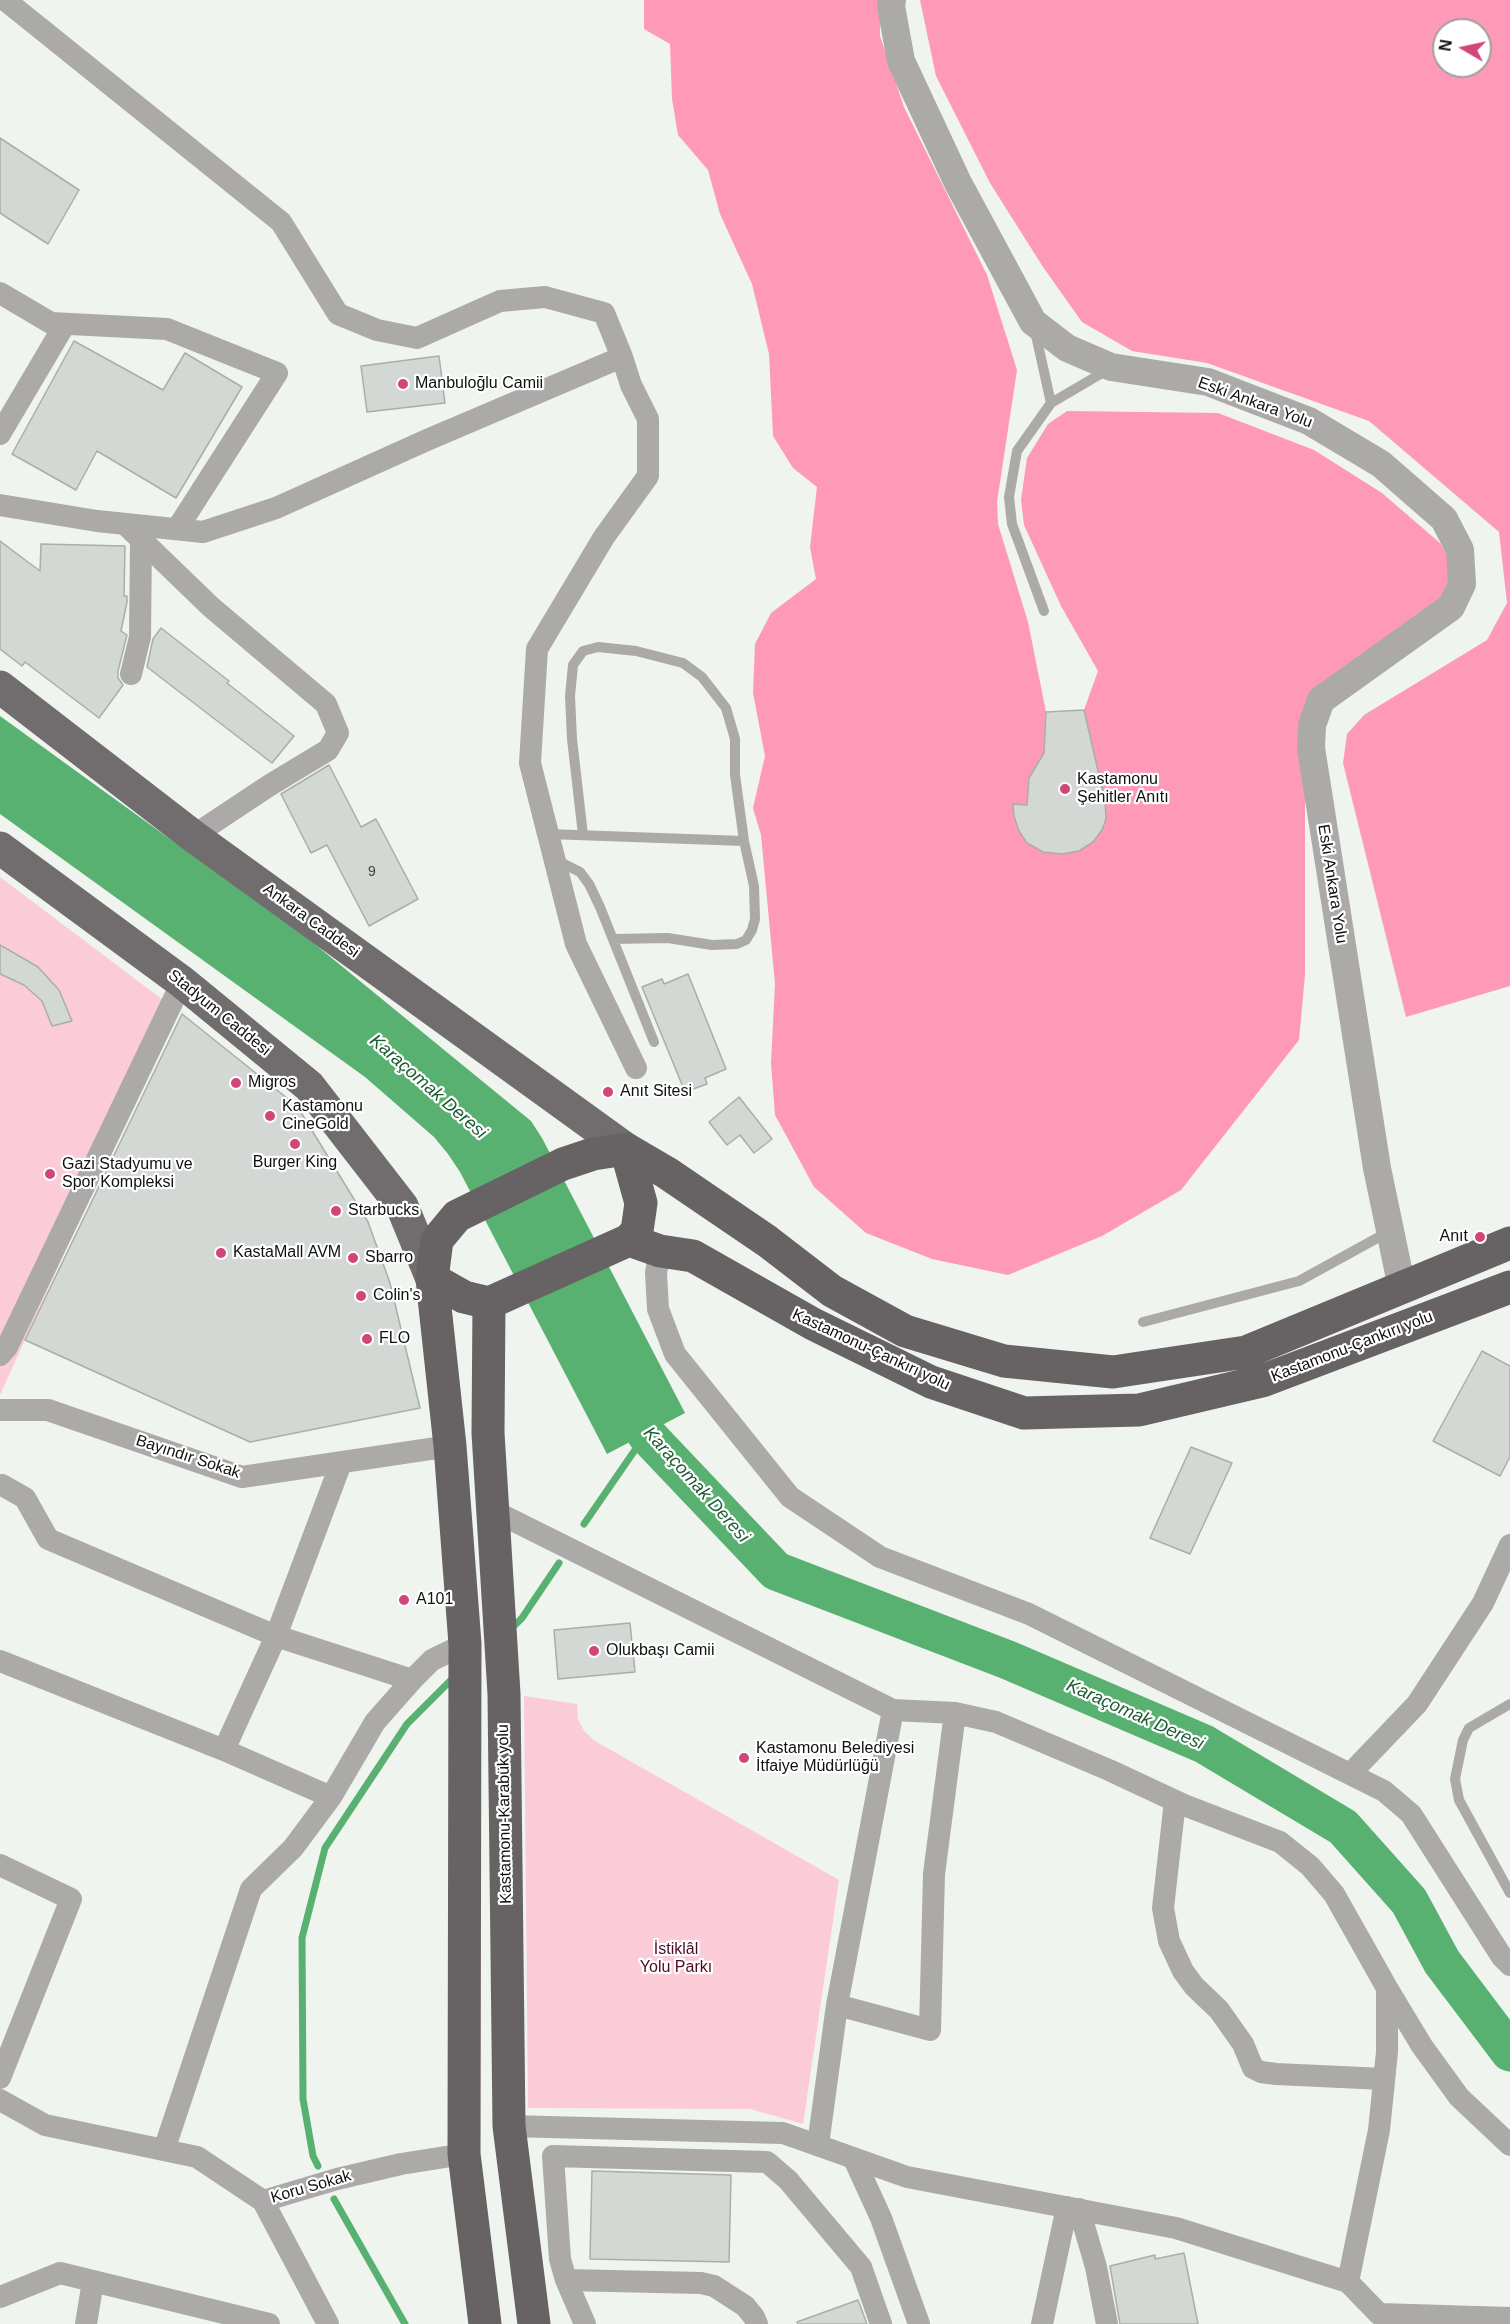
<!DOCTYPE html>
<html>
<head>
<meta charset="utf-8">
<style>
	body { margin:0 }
	#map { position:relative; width:1510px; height:2324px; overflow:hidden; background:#eff4ef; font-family:Helvetica,sans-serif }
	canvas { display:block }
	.north { position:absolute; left:1432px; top:18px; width:60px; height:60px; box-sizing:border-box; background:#fff; border:2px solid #9fa09f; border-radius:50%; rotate:279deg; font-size:16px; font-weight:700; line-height:24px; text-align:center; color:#0f110f }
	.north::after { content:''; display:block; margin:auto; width:21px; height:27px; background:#d0457a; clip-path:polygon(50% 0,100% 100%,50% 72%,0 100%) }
</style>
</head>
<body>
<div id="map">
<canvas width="1510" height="2324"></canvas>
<div class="north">N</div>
</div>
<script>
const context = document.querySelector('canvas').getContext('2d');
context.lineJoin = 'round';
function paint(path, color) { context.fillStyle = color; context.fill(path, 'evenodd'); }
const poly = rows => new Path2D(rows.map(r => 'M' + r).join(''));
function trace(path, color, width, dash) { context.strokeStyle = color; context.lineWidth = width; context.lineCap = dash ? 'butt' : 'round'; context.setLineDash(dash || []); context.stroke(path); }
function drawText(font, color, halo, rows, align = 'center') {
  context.font = font + ' Helvetica,sans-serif'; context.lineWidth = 4.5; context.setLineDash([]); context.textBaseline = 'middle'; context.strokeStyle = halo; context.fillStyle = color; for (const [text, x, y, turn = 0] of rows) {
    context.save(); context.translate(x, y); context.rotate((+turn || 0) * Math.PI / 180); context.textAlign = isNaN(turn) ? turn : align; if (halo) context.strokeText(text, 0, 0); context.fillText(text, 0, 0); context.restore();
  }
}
paint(poly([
	[0,877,175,1009,0,1395],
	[524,1696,577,1704,578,1719,584,1731,595,1741,839,1880,803,2124,750,2109,528,2108]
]), '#fbccd8');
paint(poly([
	[644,0,880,0,880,36,904,107,987,275,1017,370,997,502,998,524,1028,622,1046,712,1044,753,1030,778,1027,805,1013,805,1014,816,1019,831,1027,843,1043,852,1062,854,1079,851,1093,842,1102,830,1106,819,1105,801,1084,710,1098,671,1061,606,1024,525,1021,500,1027,458,1048,424,1067,411,1218,413,1314,450,1382,493,1440,543,1452,563,1455,585,1334,692,1305,761,1305,975,1299,1040,1181,1190,1102,1236,1008,1275,932,1259,866,1233,814,1187,775,1115,771,1063,775,984,761,835,753,808,765,756,753,693,755,644,771,613,816,579,810,547,817,487,793,468,773,436,769,354,752,284,720,214,708,170,678,135,672,99,670,44,644,29],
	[920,0,1510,0,1510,986,1406,1017,1343,763,1347,734,1364,715,1487,640,1507,603,1499,532,1369,421,1207,363,1132,351,1082,322,1043,267,990,183,936,76],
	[1444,30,1480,30,1480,66,1444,66]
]), '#ff99b8');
paint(poly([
	[0,716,311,941,531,1121,542,1138,685,1413,607,1454,460,1172,448,1154,434,1137,365,1077,0,814]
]), '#59b171');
trace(poly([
	[584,1524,646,1434],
	[512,1628,522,1618,559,1563],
	[318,2166,313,2156,303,2099,302,1938,325,1848,407,1724,451,1680],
	[334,2199,405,2324]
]), '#59b171', 7);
trace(poly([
	[622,1387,646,1434,776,1571,1008,1660,1204,1744,1343,1827,1409,1901,1442,1962,1510,2052]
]), '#59b171', 39);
const building = poly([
	[0,138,79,190,48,244,0,213,0,138],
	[74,341,163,390,185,353,242,387,176,498,97,451,76,490,12,454,74,341],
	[439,356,445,403,367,412,361,366,439,356],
	[0,541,40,571,41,544,125,546,124,596,127,596,127,602,121,631,127,635,118,671,118,678,123,685,99,718,25,662,22,666,0,649,0,541],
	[161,628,229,681,227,683,294,736,272,763,147,667,153,639,161,628],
	[1084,710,1105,801,1106,819,1102,830,1093,842,1079,851,1062,854,1043,852,1027,843,1019,831,1014,816,1013,804,1027,805,1029,778,1044,753,1046,712,1084,710],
	[329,765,361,827,376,819,418,899,369,926,327,845,311,853,281,794,329,765],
	[0,945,38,967,59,990,72,1021,52,1026,42,1001,24,985,0,974,0,945],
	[688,974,726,1069,705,1078,707,1084,685,1092,642,987,662,979,664,984,688,974],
	[182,1014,297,1106,368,1222,390,1283,420,1408,250,1442,25,1340,182,1014],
	[739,1097,772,1139,754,1153,740,1135,727,1145,709,1122,739,1097],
	[1482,1351,1510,1366,1510,1457,1500,1476,1433,1441,1482,1351],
	[1191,1447,1232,1463,1190,1554,1150,1538,1191,1447],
	[630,1623,635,1672,558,1679,554,1630,630,1623],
	[592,2171,731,2175,729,2262,590,2259,592,2171],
	[1184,2253,1198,2324,1120,2324,1110,2266,1155,2255,1155,2259,1184,2253],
	[858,2300,867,2324,798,2324,797,2322,858,2300]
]);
paint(building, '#d3d8d4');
trace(building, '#aaaeab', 1.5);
trace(poly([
	[1035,331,1051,403],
	[1044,611,1012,524,1009,497,1017,451,1051,403,1109,369],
	[548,834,744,841],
	[583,835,572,739,570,696,573,665,583,651,598,647,636,651,683,663,702,677,726,708,735,739,735,775,744,841,754,886,755,919,752,930,746,940,737,944,712,945,668,938,613,939],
	[556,860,580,872,589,884,600,907,654,1042],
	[1143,1322,1299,1281,1390,1231],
	[1510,1704,1469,1728,1463,1740,1455,1779,1459,1800,1510,1893]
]), '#aca9a9', 10);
trace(poly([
	[5,0,281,222,338,314,377,330,417,338,500,301,545,297,604,313,622,357],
	[0,293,51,323,167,329,277,373,177,529],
	[0,434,65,324],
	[0,505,97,521,203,532,276,508,427,440,622,357,631,385,648,419,648,476,604,537,537,649,530,763,576,944,636,1068],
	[125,524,211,607,326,704,338,733,328,750,270,785,193,836],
	[131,674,140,637,141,539],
	[660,1251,656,1273,658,1309,675,1354,790,1497,880,1557,1029,1614,1384,1791,1411,1814,1502,1957,1510,1965],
	[0,1355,7,1347,182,982],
	[0,1410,48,1410,242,1477,450,1446],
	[2,1485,25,1498,48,1539,276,1636,412,1680],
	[492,1510,893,1710,837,2005,818,2145],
	[0,1661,224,1750,331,1797],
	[893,1710,955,1713,996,1722,1109,1770,1184,1805,1280,1842,1310,1866,1334,1894,1387,1988,1422,2046,1459,2097,1510,2145],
	[224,1750,276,1636,341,1463],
	[1351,1773,1417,1704,1483,1603,1510,1545],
	[1175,1801,1163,1908,1169,1941,1183,1971,1194,1986,1219,2010,1243,2044,1253,2068,1261,2072,1276,2074,1384,2079],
	[0,1865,71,1899,0,2078],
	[837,2005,930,2030,934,1874,955,1713],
	[0,2100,45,2125,197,2157,263,2201,337,2179,401,2164,464,2154],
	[509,2126,783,2133,907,2177,1176,2228,1348,2282,1379,2314,1510,2318],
	[164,2150,251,1889,293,1848,331,1797,375,1722,412,1680,432,1660,465,1644],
	[854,2159,881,2218,919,2324],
	[263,2201,328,2324],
	[1079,2209,1096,2267,1107,2324],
	[566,2280,701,2283,714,2286,745,2306,754,2317,757,2324],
	[1348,2282,1379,2130,1387,2052,1387,1990],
	[0,2297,60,2273,269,2324],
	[86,2324,93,2281],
	[585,2324,566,2280,560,2259,553,2156,767,2162,788,2180,861,2267,881,2324],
	[1042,2324,1067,2207]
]), '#aca9a9', 22);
trace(poly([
	[892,0,891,6,901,61,958,183,1033,322,1067,348,1111,367,1208,382,1309,421,1381,464,1444,519,1460,550,1462,584,1451,607,1321,700,1312,725,1311,748,1377,1168,1402,1288]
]), '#aca9a9', 28);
trace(poly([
	[0,687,193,836,626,1149],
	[0,848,182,982,309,1086,402,1206,432,1279]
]), '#716c6e', 33);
trace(poly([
	[626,1149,667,1173,767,1241,832,1291,905,1331,1004,1361,1113,1372,1246,1352,1510,1243],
	[629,1240,660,1251,693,1256,813,1324,931,1382,1024,1413,1139,1410,1262,1381,1510,1287],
	[432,1279,464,1297,489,1303],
	[489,1303,488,1433,504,1694,509,2126,534,2324],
	[489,1303,629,1240,637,1231,641,1203,626,1149],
	[485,2324,464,2154,465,1644,450,1446,432,1279,437,1240,457,1216,563,1164,593,1154,626,1149]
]), '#676263', 33);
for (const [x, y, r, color] of [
	[403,384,6,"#d0457a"],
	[1065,789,6,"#d0457a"],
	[236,1083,6,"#d0457a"],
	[608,1092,6,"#d0457a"],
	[270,1116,6,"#d0457a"],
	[295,1144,6,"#d0457a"],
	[50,1174,6,"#d0457a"],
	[336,1211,6,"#d0457a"],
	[1480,1237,6,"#d0457a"],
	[221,1253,6,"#d0457a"],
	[353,1258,6,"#d0457a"],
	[361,1296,6,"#d0457a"],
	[367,1339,6,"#d0457a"],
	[404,1600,6,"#d0457a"],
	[594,1651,6,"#d0457a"],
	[744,1758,6,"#d0457a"]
]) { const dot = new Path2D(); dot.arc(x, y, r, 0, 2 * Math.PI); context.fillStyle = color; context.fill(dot); trace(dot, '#fff', 2); }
drawText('14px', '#404340', null, [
	["9",372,872]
]);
drawText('16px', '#0f110f', '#fff', [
	["Manbuloğlu Camii",415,384],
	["Kastamonu",1077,780],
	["Şehitler Anıtı",1077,798],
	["Migros",248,1083],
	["Anıt Sitesi",620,1092],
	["Kastamonu",282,1107],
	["CineGold",282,1125],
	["Burger King",295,1163,"center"],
	["Gazi Stadyumu ve",62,1165],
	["Spor Kompleksi",62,1183],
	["Starbucks",348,1211],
	["Anıt",1468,1237,"right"],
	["KastaMall AVM",233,1253],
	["Sbarro",365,1258],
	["Colin's",373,1296],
	["FLO",379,1339],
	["A101",416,1600],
	["Olukbaşı Camii",606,1651],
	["Kastamonu Belediyesi",756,1749],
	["İtfaiye Müdürlüğü",756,1767]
], 'left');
drawText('16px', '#0f110f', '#fff', [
	["Eski Ankara Yolu",1255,403,20],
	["Eski Ankara Yolu",1332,884,81],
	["Ankara Caddesi",311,921,36],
	["Stadyum Caddesi",219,1013,39],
	["Kastamonu-Çankırı yolu",1352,1347,-21],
	["Kastamonu-Çankırı yolu",871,1350,25],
	["Bayındır Sokak",188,1457,18],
	["Kastamonu-Karabük yolu",505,1814,-91],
	["Koru Sokak",311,2187,-16]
]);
drawText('16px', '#4b0d26', '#fff', [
	["İstiklâl",676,1950],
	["Yolu Parkı",676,1968]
]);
drawText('italic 18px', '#1d5b31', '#fff', [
	["Karaçomak Deresi",428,1087,41],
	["Karaçomak Deresi",696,1485,48],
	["Karaçomak Deresi",1135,1715,24]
]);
</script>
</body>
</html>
